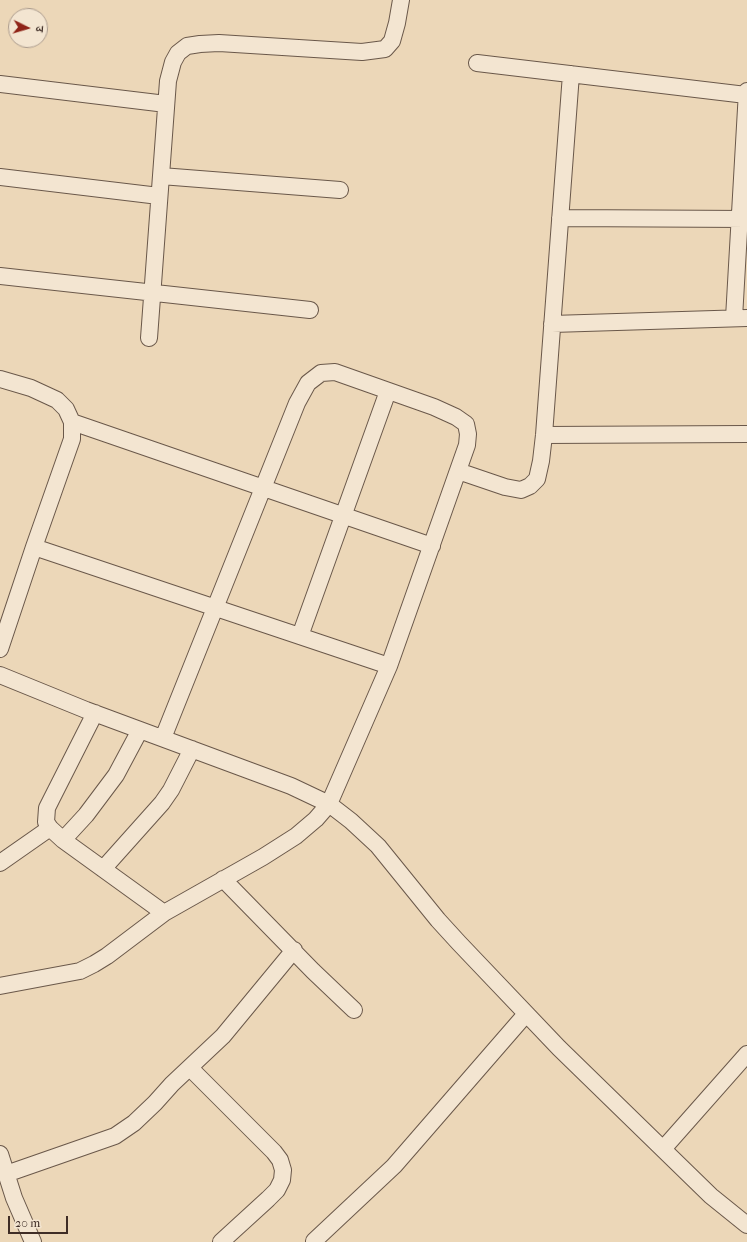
<!DOCTYPE html>
<html>
<head>
<meta charset="utf-8">
<style>
	body { margin:0 }
	#map { position:relative; width:747px; height:1242px; overflow:hidden; background:#ecd7b8; font-family:"IM FELL French Canon","Noto Serif Devanagari",serif }
	canvas { display:block }
	.north { position:absolute; left:8px; top:8px; width:40px; height:40px; box-sizing:border-box; background:#f3e5d1; border:1px solid #ab9b8d; border-radius:50%; rotate:95deg; font-size:11px; font-weight:700; line-height:16px; text-align:center; color:#3f2d26 }
	.north::after { content:''; display:block; margin:auto; width:14px; height:18px; background:#8f2418; clip-path:polygon(50% 0,100% 100%,50% 72%,0 100%) }
	.scale { position:absolute; left:8px; top:1216px; width:60px; height:18px; box-sizing:border-box; border:2px solid #3f2d26; border-top:0; padding-left:5px; font-size:12px; line-height:14px; white-space:nowrap; color:#3f2d26; -webkit-text-stroke:3px #f3e5d1; paint-order:stroke }
</style>
</head>
<body>
<div id="map">
<canvas width="747" height="1242"></canvas>
<div class="north">उ</div>
<div class="scale">20 m</div>
</div>
<script>
const context = document.querySelector('canvas').getContext('2d');
context.lineJoin = 'round';
const poly = rows => new Path2D(rows.map(r => 'M' + r).join(''));
function trace(path, color, width, dash) { context.strokeStyle = color; context.lineWidth = width; context.lineCap = dash ? 'butt' : 'round'; context.setLineDash(dash || []); context.stroke(path); }
const street = poly([
	[477,63,746,95],
	[0,84,166,104],
	[161,176,340,190],
	[0,177,159,196],
	[560,218,747,219],
	[0,276,310,310],
	[734,318,747,91],
	[552,324,747,318],
	[149,338,168,81,173,62,178,53,187,46,200,44,219,43,362,52,385,49,392,41,397,23,401,0],
	[0,379,31,388,57,400,66,409,72,422,72,439,34,547,0,649],
	[72,422,432,546],
	[544,435,747,434],
	[458,471,505,487,521,490,530,486,537,479,541,461,544,435,571,74],
	[34,547,389,666],
	[300,636,388,391],
	[0,675,86,710,291,786,329,804,351,821,378,846,438,920,459,943,559,1048,711,1196,747,1225],
	[95,713,52,798,47,808,46,822,50,828,63,840,164,913],
	[63,840,86,815,116,775,140,730],
	[0,863,50,828],
	[103,869,162,803,171,790,192,749],
	[223,879,313,971,354,1010],
	[0,986,80,971,94,964,107,956,164,913,263,857,296,836,316,819,329,804,389,666,467,445,468,434,466,424,456,417,434,407,335,372,321,373,308,383,297,403,163,738],
	[190,1068,274,1152,280,1160,283,1170,282,1180,277,1190,268,1199,221,1242],
	[663,1149,747,1054],
	[0,1154,14,1198,33,1242],
	[6,1174,115,1136,134,1123,155,1103,172,1084,223,1036,294,950],
	[314,1241,394,1166,526,1014]
]);
trace(street, '#6a584a', 18);
trace(street, '#f3e5d1', 16);
</script>
</body>
</html>
